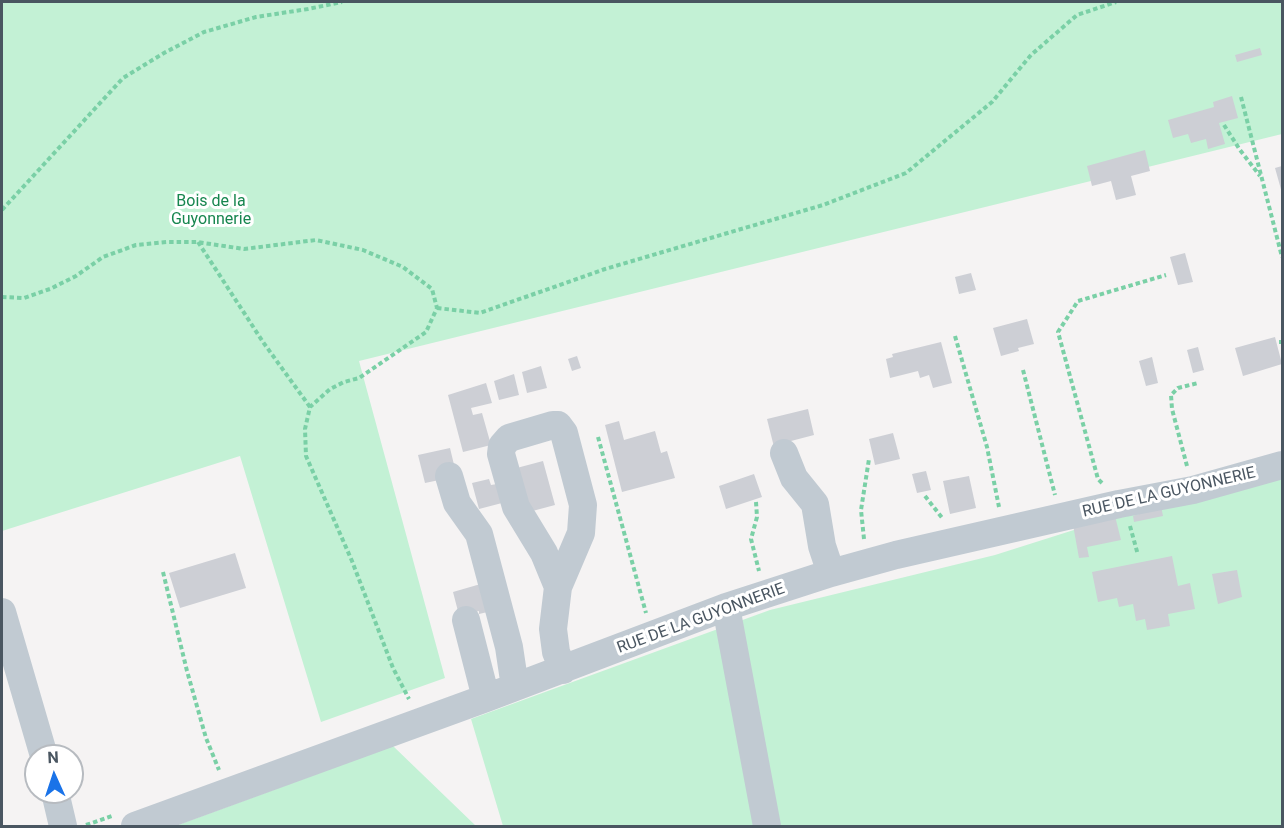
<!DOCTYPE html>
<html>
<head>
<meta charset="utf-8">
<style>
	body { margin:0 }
	#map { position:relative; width:1284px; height:828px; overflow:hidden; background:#f5f3f3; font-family:Roboto,sans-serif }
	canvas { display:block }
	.frame { position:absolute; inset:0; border:3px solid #4a5661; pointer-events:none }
	.north { position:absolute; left:24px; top:744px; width:60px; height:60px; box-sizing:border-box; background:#fff; border:2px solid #b7bbc0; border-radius:50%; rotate:357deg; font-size:16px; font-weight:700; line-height:24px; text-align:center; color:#4a5661 }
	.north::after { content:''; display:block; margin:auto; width:21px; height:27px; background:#1a73e8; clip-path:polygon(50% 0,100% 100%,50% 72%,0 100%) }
</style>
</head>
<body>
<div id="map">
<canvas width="1284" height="828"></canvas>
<div class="frame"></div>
<div class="north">N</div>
</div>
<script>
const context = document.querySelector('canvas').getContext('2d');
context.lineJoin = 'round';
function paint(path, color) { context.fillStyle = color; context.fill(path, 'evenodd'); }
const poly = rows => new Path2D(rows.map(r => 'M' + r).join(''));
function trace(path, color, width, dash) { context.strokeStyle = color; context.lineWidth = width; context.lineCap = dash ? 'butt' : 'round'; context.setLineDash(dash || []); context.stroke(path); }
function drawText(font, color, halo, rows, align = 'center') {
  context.font = font + ' Roboto,sans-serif'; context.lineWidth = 6; context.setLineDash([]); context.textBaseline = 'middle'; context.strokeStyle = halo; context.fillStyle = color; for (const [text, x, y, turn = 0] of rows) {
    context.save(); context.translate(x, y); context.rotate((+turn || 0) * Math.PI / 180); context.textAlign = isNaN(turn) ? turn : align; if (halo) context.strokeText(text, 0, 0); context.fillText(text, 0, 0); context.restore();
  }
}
paint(poly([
	[2,2,1282,2,1282,134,359,361,445,678,321,722,240,456,2,531],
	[1282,464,1282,826,503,826,471,719,770,610,995,555],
	[393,746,476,826,175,826]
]), '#c3f1d5');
paint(poly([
	[1260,48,1262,55,1237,62,1235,55],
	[1232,96,1238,118,1219,123,1225,144,1208,149,1206,139,1191,143,1188,134,1173,138,1168,120,1214,107,1213,102],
	[1145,150,1150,171,1131,176,1136,195,1116,200,1111,181,1092,186,1087,166],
	[1282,166,1282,193,1275,168],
	[1185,253,1193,282,1178,285,1170,257],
	[971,273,976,290,959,294,955,277],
	[1027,319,1034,344,1018,348,1019,351,1001,356,993,328],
	[1275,337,1282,364,1243,376,1235,348],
	[941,342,952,383,933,388,929,375,920,378,918,371,890,378,886,359,893,357,892,354],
	[1198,347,1204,370,1193,373,1187,350],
	[577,356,581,368,572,371,568,359],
	[1152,357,1158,383,1146,386,1139,361],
	[541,366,547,388,527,393,522,372],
	[514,374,519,395,499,400,494,381],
	[486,383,492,403,471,408,473,415,482,413,491,445,463,452,448,395],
	[808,409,814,435,791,441,775,451,767,419],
	[619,421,624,440,655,431,661,453,667,451,675,478,622,492,605,425],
	[893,433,900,459,875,465,869,439],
	[450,448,456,473,444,479,425,483,418,455],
	[543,461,555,505,525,513,513,469],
	[926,471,931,490,917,493,912,474],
	[754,474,762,497,726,509,719,486],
	[969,476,976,508,950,514,943,481],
	[489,479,491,485,497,484,502,503,479,509,472,483],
	[1161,506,1163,516,1134,522,1133,516],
	[1115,516,1121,540,1087,547,1089,557,1079,558,1073,525],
	[235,553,246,588,180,608,169,573],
	[1172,556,1178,586,1190,583,1195,609,1168,614,1170,626,1147,630,1145,619,1136,621,1133,604,1119,607,1117,598,1098,602,1092,572],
	[1237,570,1242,597,1218,604,1212,574],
	[484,583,492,611,479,614,479,611,471,613,460,619,453,592]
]), '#cdcfd5');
trace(poly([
	[1241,97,1282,257],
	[1224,125,1240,150,1260,176],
	[2,210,123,78,164,53,204,32,256,17,308,9,342,2],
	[198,242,263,342,310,407],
	[2,297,24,298,50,289,76,276,103,257,136,245,167,242,197,242,244,249,316,240,363,250,403,267,432,289,437,308,426,332,359,378,344,382,330,389,310,407,305,429,306,456,352,561,393,668,409,699],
	[437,308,480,313,605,269,823,205,906,173,992,102,1031,55,1077,15,1116,2],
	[955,336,987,447,999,507],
	[1279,342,1282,342],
	[1023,370,1055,495],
	[598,437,646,613],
	[1187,466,1172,409,1171,395,1178,388,1198,383],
	[1102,483,1098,479,1058,332,1078,301,1166,275],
	[925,496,943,519],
	[756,502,757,517,751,539,759,571],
	[1130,526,1138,555],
	[864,539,861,510,869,459],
	[163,572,187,671,206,738,219,770],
	[86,825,112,816]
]), '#7ad0a6', 4, [4.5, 3]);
trace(poly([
	[784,453,794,478,815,504,822,546,831,573],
	[449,476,457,503,479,534,509,647,515,687],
	[558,587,544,553,516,507,501,454,502,446,509,438,553,425,558,425,564,433,583,505,581,533,558,587,553,629,556,652,563,670],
	[726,607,767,826],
	[2,612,44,756],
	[466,620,486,698],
	[55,792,63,826],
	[135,826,486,698,726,607,831,573,896,555,1119,504,1193,490,1282,465]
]), '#c1cad2', 28);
drawText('16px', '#17864f', '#fff', [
	["Bois de la",211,202],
	["Guyonnerie",211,220]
]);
drawText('16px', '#4a5661', '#fff', [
	["RUE DE LA GUYONNERIE",1169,493,-13],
	["RUE DE LA GUYONNERIE",701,619,-20]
]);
</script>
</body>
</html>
